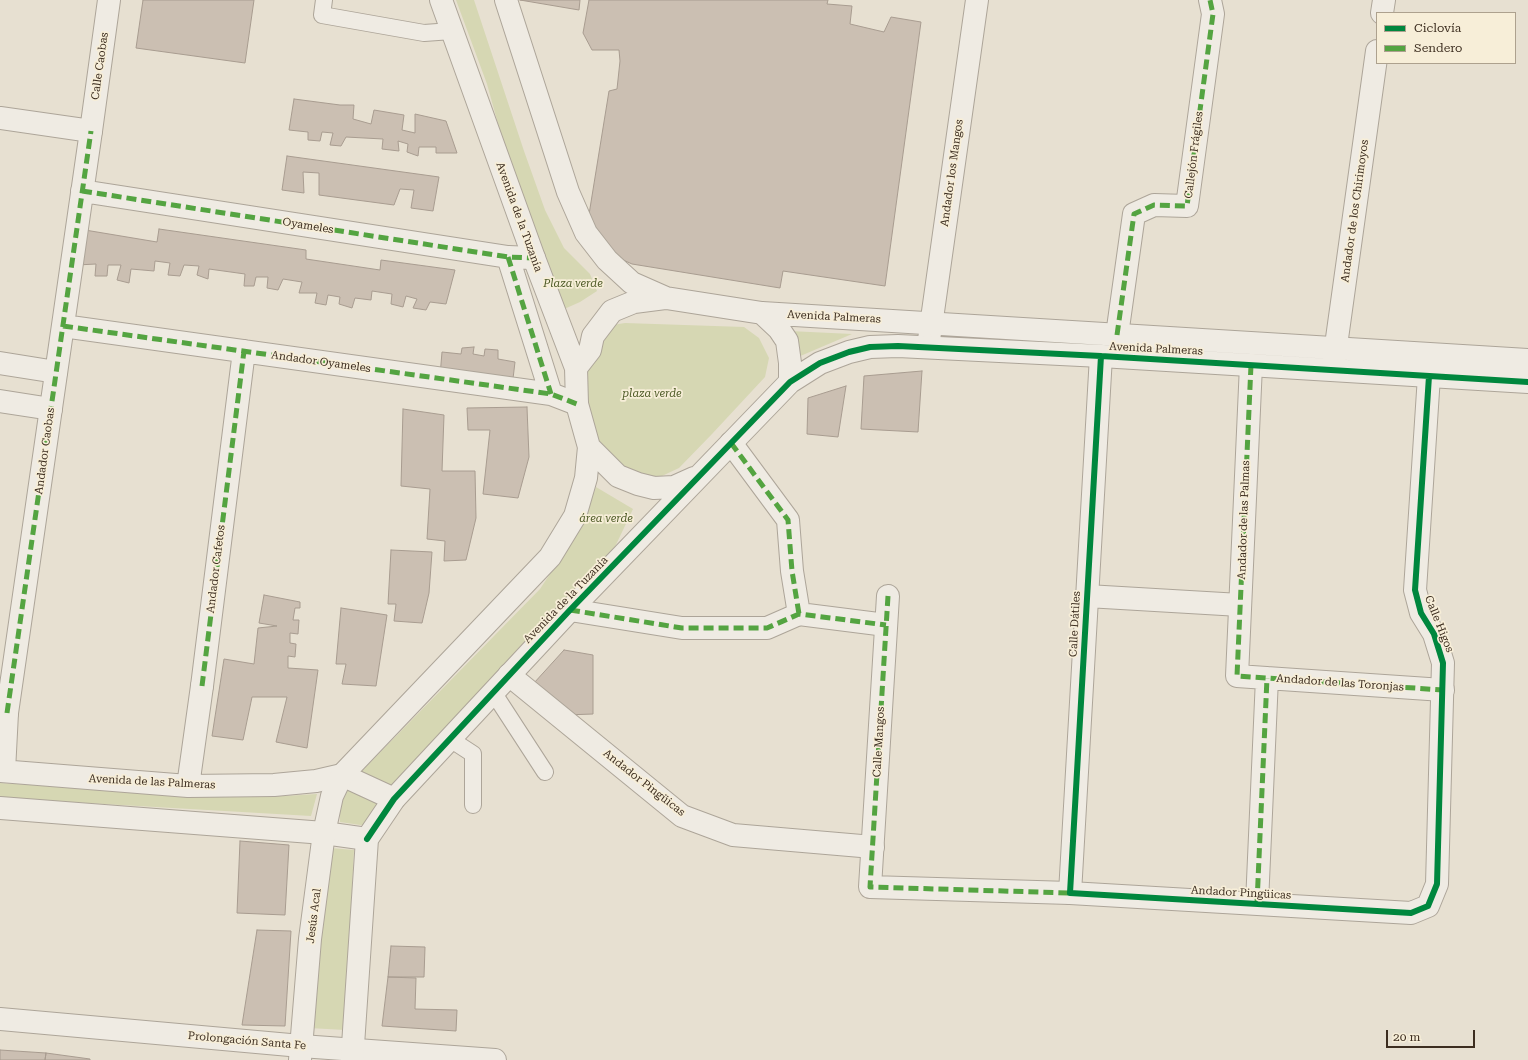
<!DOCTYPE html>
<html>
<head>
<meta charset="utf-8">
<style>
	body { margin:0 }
	#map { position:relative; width:1528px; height:1060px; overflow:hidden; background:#e7e0d1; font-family:"Roboto Serif",serif }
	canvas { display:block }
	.legend { position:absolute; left:1376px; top:12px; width:140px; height:52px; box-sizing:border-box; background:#f7eed8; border:1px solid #ada18e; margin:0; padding:5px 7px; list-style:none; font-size:12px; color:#3d2e20 }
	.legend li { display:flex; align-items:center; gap:8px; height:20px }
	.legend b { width:20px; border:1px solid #ada18e }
	.scale { position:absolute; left:1386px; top:1030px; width:89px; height:18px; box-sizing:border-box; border:2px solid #3d2e20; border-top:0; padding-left:5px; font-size:12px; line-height:14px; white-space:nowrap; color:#3d2e20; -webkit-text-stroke:3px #f7eed8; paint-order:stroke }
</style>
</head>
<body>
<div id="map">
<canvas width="1528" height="1060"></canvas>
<ul class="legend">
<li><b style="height:5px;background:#00873e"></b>Ciclovía</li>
<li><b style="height:5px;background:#54a441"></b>Sendero</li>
</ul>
<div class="scale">20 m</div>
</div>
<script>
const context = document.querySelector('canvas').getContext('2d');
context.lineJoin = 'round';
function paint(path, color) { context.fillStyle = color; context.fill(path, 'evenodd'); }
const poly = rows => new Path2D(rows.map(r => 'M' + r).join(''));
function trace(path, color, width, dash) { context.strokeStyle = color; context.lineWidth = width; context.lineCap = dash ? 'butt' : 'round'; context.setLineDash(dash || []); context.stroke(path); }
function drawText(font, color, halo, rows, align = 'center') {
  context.font = font + ' "Roboto Serif",serif'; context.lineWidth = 3.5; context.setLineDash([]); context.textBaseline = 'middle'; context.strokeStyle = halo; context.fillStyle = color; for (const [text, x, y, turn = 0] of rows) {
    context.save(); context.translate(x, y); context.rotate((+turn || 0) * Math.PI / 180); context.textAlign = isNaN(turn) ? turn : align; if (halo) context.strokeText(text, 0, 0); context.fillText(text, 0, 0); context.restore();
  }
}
paint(poly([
	[456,0,474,0,524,151,545,210,564,248,590,274,597,291,580,302,562,310,503,142,487,84],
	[625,323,744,327,759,338,769,358,765,377,712,434,679,468,649,482,589,447,576,368,600,327],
	[789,331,852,334,798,357],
	[596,487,633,509,613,551,396,794,355,778,540,589,581,527],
	[0,783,224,797,285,796,317,794,311,816,0,798],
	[348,790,377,803,367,826,340,822,340,806],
	[331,848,354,850,345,1030,309,1028]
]), '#d6d7b3');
const building = poly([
	[143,0,254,0,245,63,136,48,143,0],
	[520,0,580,0,579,10,520,0],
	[589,0,828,0,827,4,852,6,850,24,884,32,891,17,921,22,885,286,783,271,780,288,632,264,599,249,586,233,609,91,617,89,620,61,619,50,592,50,583,33,589,0],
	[294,99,340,105,354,105,353,119,371,124,374,110,404,115,402,130,415,133,415,114,446,121,457,153,436,153,436,147,419,147,418,156,407,152,408,144,398,141,399,151,382,149,383,139,346,137,341,146,330,145,333,133,322,132,320,141,308,140,308,132,289,130,294,99],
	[287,156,439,177,433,211,411,208,414,190,400,189,394,205,319,195,319,173,303,172,304,193,282,190,287,156],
	[159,229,306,250,306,259,380,270,381,260,455,270,446,304,430,302,426,310,413,308,417,299,406,296,403,307,391,304,392,294,372,291,371,300,355,298,352,308,339,304,340,297,328,295,326,305,315,303,317,293,299,293,302,282,283,279,278,290,267,288,268,277,256,277,254,286,244,286,245,274,209,269,208,279,197,275,199,266,184,265,180,276,168,275,170,263,155,261,154,271,131,269,129,283,117,280,121,265,108,265,107,276,95,276,96,264,77,265,85,230,157,242,159,229],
	[474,347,473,354,484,356,485,349,498,350,498,359,515,362,512,387,440,376,442,352,461,354,462,348,474,347],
	[922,371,918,432,861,429,864,376,922,371],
	[846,386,838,437,807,434,808,398,846,386],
	[527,407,529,457,518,498,483,494,490,430,468,430,467,408,527,407],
	[403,409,444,415,442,471,475,471,476,518,466,560,444,561,445,541,427,539,430,489,401,486,403,409],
	[391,550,432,552,429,593,422,623,394,621,396,604,388,604,391,550],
	[264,595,300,602,300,608,295,608,293,620,299,620,298,634,290,633,290,643,296,644,295,657,288,656,288,668,318,670,307,748,276,742,287,697,252,697,243,740,212,736,224,659,254,664,258,628,277,626,259,623,264,595],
	[341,608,387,615,376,686,342,684,346,664,336,664,341,608],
	[564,650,593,655,593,714,565,715,534,683,564,650],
	[240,841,289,845,285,915,237,913,240,841],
	[257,930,291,931,285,1026,242,1025,257,930],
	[391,946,425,947,424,977,388,977,391,946],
	[388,977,416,978,415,1009,457,1010,456,1031,382,1026,388,977],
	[0,1050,46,1053,45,1060,0,1060,0,1050],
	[46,1053,90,1059,90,1060,45,1060,46,1053]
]);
paint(building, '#cbbfb2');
trace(building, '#a89c90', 1);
const service = poly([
	[324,0,322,15,424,33,452,31],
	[493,692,545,772],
	[450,739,473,754,473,805]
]);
const pedestrian = poly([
	[82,191,508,257,534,258],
	[508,257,551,394],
	[63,326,551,394,577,404],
	[1117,335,1134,214,1154,205,1187,206,1213,14,1210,0],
	[1251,365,1237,676,1443,690],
	[888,596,870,887,1070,893],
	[570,610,682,628,767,628,799,614],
	[202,686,244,351],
	[7,713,91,131],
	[1257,903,1267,678]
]);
const minor = poly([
	[1382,13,1384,0],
	[0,118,91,131,109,0],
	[928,347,977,0],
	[1101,356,1070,893,1411,913,1428,906,1437,884,1443,663,1434,634,1421,613,1415,590,1429,376],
	[0,363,56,372],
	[1333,367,1377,51],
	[0,401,51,409],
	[731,443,788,520,792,571,799,614,886,625],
	[1087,596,1240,605],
	[509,675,682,816,733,835,873,847],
	[0,771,188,786,274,785,316,781,342,775,394,799],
	[4,771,7,713],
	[188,786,202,686],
	[0,808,324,833,367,839],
	[0,1019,301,1046,495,1060]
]);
const tertiary = poly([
	[506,0,568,192,586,233,607,260,632,283,666,298,762,313,1528,360],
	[762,313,779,329,787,341,790,363,790,382],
	[576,368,590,350,593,336,612,311,634,302,665,298],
	[589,447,618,476,638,484,654,488,674,487,694,478],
	[300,1060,310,939,324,833,332,796,342,775,550,557,575,516,586,478,589,447,577,404,576,368,534,258,441,0],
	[352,1060,367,839,394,799,570,610,790,382,820,363,849,352,870,347,898,346,1101,356,1528,382]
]);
trace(service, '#ada599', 18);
trace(pedestrian, '#ada599', 24);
trace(minor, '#ada599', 24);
trace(tertiary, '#ada599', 24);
trace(service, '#efebe3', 16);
trace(pedestrian, '#efebe3', 22);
trace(minor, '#efebe3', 22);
trace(tertiary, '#efebe3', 22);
trace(poly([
	[82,191,508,257,534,258],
	[508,257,551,394],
	[63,326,551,394,577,404],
	[1117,335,1134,214,1154,205,1187,206,1213,14,1210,0],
	[1251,365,1237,676,1443,690],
	[731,443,788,520,792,571,799,614],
	[888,596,870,887,1070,893],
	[570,610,682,628,767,628,799,614,886,625],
	[202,686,244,351],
	[7,713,91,131],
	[1257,903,1267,678]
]), '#54a441', 5, [10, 5]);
trace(poly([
	[1101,356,1070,893,1411,913,1428,906,1437,884,1443,663,1434,634,1421,613,1415,590,1429,376],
	[367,839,394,799,570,610,790,382,820,363,849,352,870,347,898,346,1101,356,1528,382]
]), '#00873e', 6);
drawText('11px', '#3d2e20', '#f7eed8', [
	["Calle Caobas",100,66,-82],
	["Callejón Frágiles",1194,155,-83],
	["Andador los Mangos",952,173,-82],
	["Andador de los Chirimoyos",1355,211,-82],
	["Avenida de la Tuzanía",519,217,70],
	["Oyameles",308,226,9],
	["Avenida Palmeras",834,317,3],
	["Avenida Palmeras",1156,349,3],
	["Andador Oyameles",321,362,8],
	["Andador Caobas",45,451,-82],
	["Andador de las Palmas",1244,520,-88],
	["Andador Cafetos",216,569,-83],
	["Avenida de la Tuzanía",566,600,-46],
	["Calle Dátiles",1075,624,-87],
	["Calle Higos",1439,624,68],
	["Andador de las Toronjas",1340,683,4],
	["Calle Mangos",879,742,-87],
	["Avenida de las Palmeras",152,782,3],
	["Andador Pingüicas",644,783,38],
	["Andador Pingüicas",1241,893,3],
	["Jesús Acal",314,916,-83],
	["Prolongación Santa Fe",247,1041,5]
]);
drawText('italic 11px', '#4d5a26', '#f7eed8', [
	["Plaza verde",573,284],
	["plaza verde",652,394],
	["área verde",606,519]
]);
</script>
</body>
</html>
